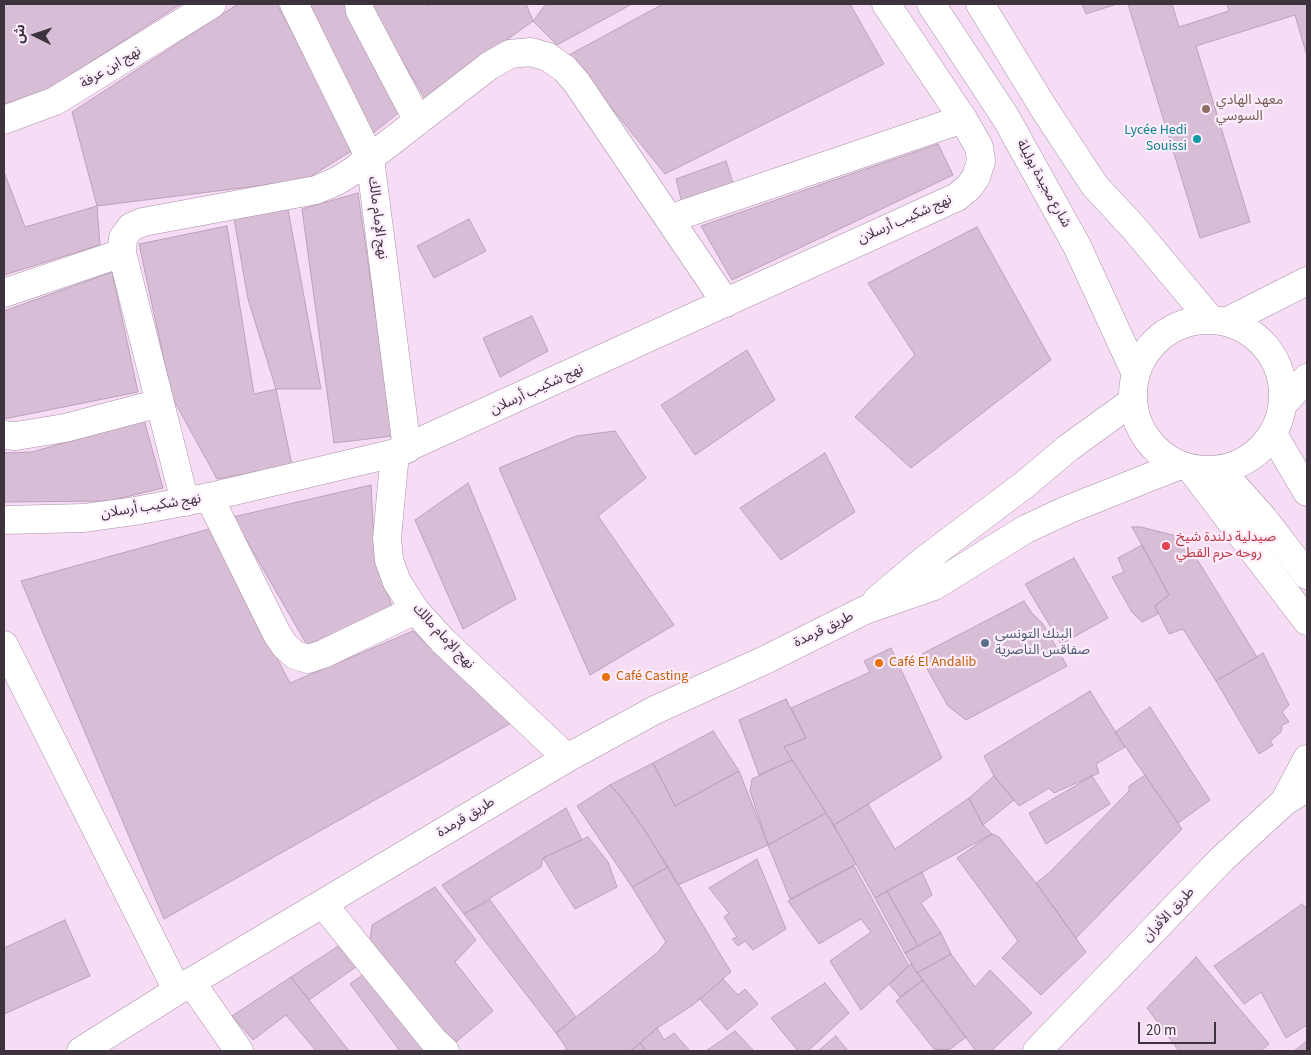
<!DOCTYPE html>
<html>
<head>
<meta charset="utf-8">
<style>
	body { margin:0 }
	#map { position:relative; width:1311px; height:1055px; overflow:hidden; background:#f6dcf5; font-family:"Source Sans 3","Noto Sans Arabic",sans-serif }
	canvas { display:block }
	.frame { position:absolute; inset:0; border:5px solid #3d333d; pointer-events:none }
	.north { position:absolute; left:10px; top:10px; width:50px; height:50px; -webkit-text-stroke:4px #fdedfc; paint-order:stroke; rotate:274deg; font-size:14px; font-weight:700; line-height:20px; text-align:center; color:#3d333d }
	.north::after { content:''; display:block; margin:auto; width:18px; height:22px; background:#3d333d; clip-path:polygon(50% 0,100% 100%,50% 72%,0 100%) }
	.scale { position:absolute; left:1138px; top:1022px; width:78px; height:22px; box-sizing:border-box; border:2px solid #3d333d; border-top:0; padding-left:6px; font-size:15px; line-height:18px; white-space:nowrap; color:#3d333d; -webkit-text-stroke:4px #fdedfc; paint-order:stroke }
</style>
</head>
<body>
<div id="map">
<canvas width="1311" height="1055"></canvas>
<div class="frame"></div>
<div class="north">ش</div>
<div class="scale">20 m</div>
</div>
<script>
const context = document.querySelector('canvas').getContext('2d');
context.lineJoin = 'round';
function paint(path, color) { context.fillStyle = color; context.fill(path, 'evenodd'); }
const poly = rows => new Path2D(rows.map(r => 'M' + r).join(''));
function trace(path, color, width, dash) { context.strokeStyle = color; context.lineWidth = width; context.lineCap = dash ? 'butt' : 'round'; context.setLineDash(dash || []); context.stroke(path); }
function drawText(font, color, halo, rows, align = 'center') {
  context.font = font + ' "Source Sans 3","Noto Sans Arabic",sans-serif'; context.lineWidth = 4.5; context.setLineDash([]); context.textBaseline = 'middle'; context.strokeStyle = halo; context.fillStyle = color; for (const [text, x, y, turn = 0] of rows) {
    context.save(); context.translate(x, y); context.rotate((+turn || 0) * Math.PI / 180); context.textAlign = isNaN(turn) ? turn : align; if (halo) context.strokeText(text, 0, 0); context.fillText(text, 0, 0); context.restore();
  }
}
const building = poly([
	[4,4,181,4,45,91,4,104,4,4],
	[238,4,277,4,353,150,305,180,97,206,72,112,238,4],
	[307,4,347,4,402,110,372,134,307,4],
	[369,4,426,4,429,6,432,4,526,4,533,21,425,99,369,4],
	[546,4,632,4,557,45,533,21,546,4],
	[663,4,850,4,884,64,665,174,569,55,663,4],
	[1082,4,1117,4,1086,14,1082,4],
	[1128,4,1172,4,1179,27,1229,11,1227,4,1307,4,1307,56,1295,15,1196,46,1250,222,1200,238,1128,4],
	[938,144,953,175,732,280,701,226,938,144],
	[726,161,733,183,682,203,676,179,726,161],
	[4,172,25,227,97,206,100,245,4,275,4,172],
	[358,193,393,436,334,443,302,209,358,193],
	[287,204,321,389,276,389,248,299,233,213,287,204],
	[469,219,486,251,434,278,417,246,469,219],
	[227,226,254,394,276,389,292,465,217,479,172,397,139,244,227,226],
	[977,227,1051,360,911,468,855,417,915,355,868,283,977,227],
	[112,272,138,392,4,419,4,311,112,272],
	[532,316,548,351,500,377,483,338,532,316],
	[747,350,775,400,695,455,661,405,747,350],
	[144,420,163,488,109,501,4,502,4,453,32,452,144,420],
	[615,431,646,478,598,516,674,625,590,675,499,468,576,436,615,431],
	[825,453,855,512,781,560,740,508,825,453],
	[468,483,516,599,463,629,415,520,468,483],
	[371,485,375,561,393,609,307,645,233,517,371,485],
	[1132,527,1141,527,1184,538,1257,657,1216,681,1183,629,1169,634,1155,606,1169,595,1132,527],
	[209,529,290,683,413,631,513,722,164,919,21,581,209,529],
	[1142,545,1169,595,1155,606,1158,614,1142,622,1132,612,1112,577,1124,572,1118,558,1142,545],
	[1074,558,1108,618,1061,644,1025,584,1074,558],
	[1024,601,1031,612,1043,624,1067,666,966,720,948,706,926,667,922,654,1024,601],
	[891,648,942,758,834,825,784,747,806,738,791,708,870,672,864,661,891,648],
	[1263,653,1289,705,1282,712,1289,722,1282,725,1281,732,1270,741,1273,745,1259,754,1216,681,1263,653],
	[1090,691,1125,747,1096,764,1099,773,1054,793,1049,788,1019,806,994,776,984,756,1090,691],
	[786,699,806,738,784,747,792,760,759,775,739,720,786,699],
	[1150,707,1210,800,1178,823,1115,732,1150,707],
	[713,731,739,771,675,806,653,763,713,731],
	[792,760,826,813,768,845,750,791,752,779,792,760],
	[653,763,675,806,739,771,768,845,678,885,644,829,621,797,610,785,653,763],
	[1145,775,1182,829,1076,938,1036,883,1050,872,1129,791,1129,786,1145,775],
	[994,776,1014,800,983,825,969,798,994,776],
	[1092,776,1110,804,1046,844,1029,813,1092,776],
	[610,785,621,797,644,829,668,867,632,887,577,806,610,785],
	[969,798,983,825,992,834,875,898,834,825,868,804,895,849,969,798],
	[566,808,582,840,543,858,541,867,464,914,442,885,566,808],
	[826,813,856,864,790,899,768,845,826,813],
	[992,834,999,837,1036,883,1086,952,1041,995,1002,958,1018,941,957,858,992,834],
	[588,837,608,862,617,887,575,909,543,858,588,837],
	[757,859,786,929,753,950,745,941,738,946,732,939,737,937,724,917,729,913,709,888,757,859],
	[854,866,909,966,861,1010,830,961,871,932,861,919,819,944,788,901,854,866],
	[668,867,731,972,693,1005,657,1028,631,1051,563,1051,567,1049,556,1033,658,952,666,942,632,887,668,867],
	[922,872,932,895,921,903,941,933,918,946,887,891,922,872],
	[435,887,476,940,455,962,493,1011,450,1047,369,951,372,925,435,887],
	[887,891,918,946,905,953,875,898,887,891],
	[490,900,576,1017,556,1033,464,914,490,900],
	[1302,904,1307,909,1307,1025,1286,1038,1261,992,1244,1004,1214,966,1302,904],
	[65,920,90,976,4,1014,4,948,65,920],
	[941,933,951,954,917,973,905,953,941,933],
	[346,941,363,962,309,1000,291,977,346,941],
	[951,954,975,987,990,970,1032,1013,991,1051,976,1051,917,973,951,954],
	[1196,957,1269,1044,1261,1051,1179,1051,1147,1008,1196,957],
	[911,964,923,980,900,997,889,984,911,964],
	[369,970,433,1051,400,1051,350,984,369,970],
	[291,977,309,1000,349,1051,316,1051,286,1015,253,1040,232,1016,291,977],
	[723,979,738,995,745,989,758,1004,727,1030,700,999,723,979],
	[923,980,966,1037,949,1050,934,1049,896,1001,923,980],
	[825,983,849,1013,808,1051,798,1051,771,1018,825,983],
	[657,1028,664,1040,674,1033,690,1051,646,1051,640,1043,657,1028],
	[735,1031,754,1051,706,1051,735,1031],
	[836,1036,848,1051,818,1051,836,1036],
	[1307,1041,1307,1051,1294,1051,1307,1041],
	[640,1043,646,1051,630,1051,640,1043]
]);
paint(building, '#d7bdd6');
trace(building, '#bba1b9', 1);
const minor = poly([
	[294,4,370,158,407,449],
	[359,4,360,11,418,121],
	[4,120,55,101,212,4],
	[669,219,963,119],
	[4,293,122,253],
	[4,435,16,436,65,428,160,403],
	[395,453,387,538,389,560,397,582,415,610,442,640,567,758],
	[1191,469,1307,621],
	[209,497,277,634,285,646,295,655,308,659,323,654,415,610],
	[185,502,122,253,123,238,131,227,143,222,316,190,337,181,353,171,489,66,510,54,531,52,548,57,565,69,577,83,726,303],
	[4,645,177,990],
	[323,904,433,1040,445,1051]
]);
const tertiary = poly([
	[4,520,84,518,135,511,209,497,395,453,957,197,969,187,976,177,981,161,979,147,963,119,886,4],
	[191,982,239,1051]
]);
const secondary = poly([
	[1284,802,1307,759],
	[1037,1051,1222,859,1284,802,1307,787]
]);
const primary = poly([
	[931,4,1006,118,1077,246,1136,374],
	[980,4,1043,107,1095,186,1134,228,1210,319],
	'1133 395a75 75 0 1 1 150 0a75 75 0 1 1-150 0Z',
	[1226,322,1307,281],
	[1283,404,1307,378],
	[1273,434,1307,492],
	[1220,470,1263,518,1307,575],
	[877,600,922,562,1024,485,1068,448,1133,401],
	[81,1051,191,982,567,758,655,710,765,660,865,610,934,586,1026,529,1067,510,1180,465]
]);
trace(minor, '#a990a8', 29);
trace(tertiary, '#a990a8', 29);
trace(secondary, '#a990a8', 29);
trace(primary, '#a990a8', 29);
trace(minor, '#fff', 28);
trace(tertiary, '#fff', 28);
trace(secondary, '#fff', 28);
trace(primary, '#fff', 28);
for (const [x, y, r, color] of [
	[1206,109,5,"#8d6e63"],
	[1197,139,5,"#0f9aa8"],
	[1166,546,5,"#e0444e"],
	[985,643,5,"#5c6f8a"],
	[879,663,5,"#e8710a"],
	[606,677,5,"#e8710a"]
]) { const dot = new Path2D(); dot.arc(x, y, r, 0, 2 * Math.PI); context.fillStyle = color; context.fill(dot); trace(dot, '#fdedfc', 2); }
drawText('14px', '#3d333d', '#fdedfc', [
	["نهج ابن عرفة",111,68,-31],
	["شارع مجيدة بوليلة",1043,184,61],
	["نهج الإمام مالك",377,218,83],
	["نهج شكيب أرسلان",905,220,-24],
	["نهج شكيب أرسلان",537,390,-25],
	["نهج شكيب أرسلان",151,507,-9],
	["طريق قرمدة",824,630,-26],
	["نهج الإمام مالك",443,637,47],
	["طريق قرمدة",466,818,-31],
	["طريق الأفران",1169,915,-47]
]);
drawText('14px', '#785e54', '#fdedfc', [
	["معهد الهادي",1216,101],
	["السوسي",1216,117]
], 'left');
drawText('14px', '#0d838f', '#fdedfc', [
	["Lycée Hedi",1187,131],
	["Souissi",1187,147]
], 'right');
drawText('14px', '#be3a42', '#fdedfc', [
	["صيدلية دلندة شيخ",1176,538],
	["روحه حرم القطي",1176,554]
], 'left');
drawText('14px', '#4e5e75', '#fdedfc', [
	["البنك التونسي",995,635],
	["صفاقس الناصرية",995,651]
], 'left');
drawText('14px', '#c56008', '#fdedfc', [
	["Café El Andalib",889,663],
	["Café Casting",616,677]
], 'left');
</script>
</body>
</html>
